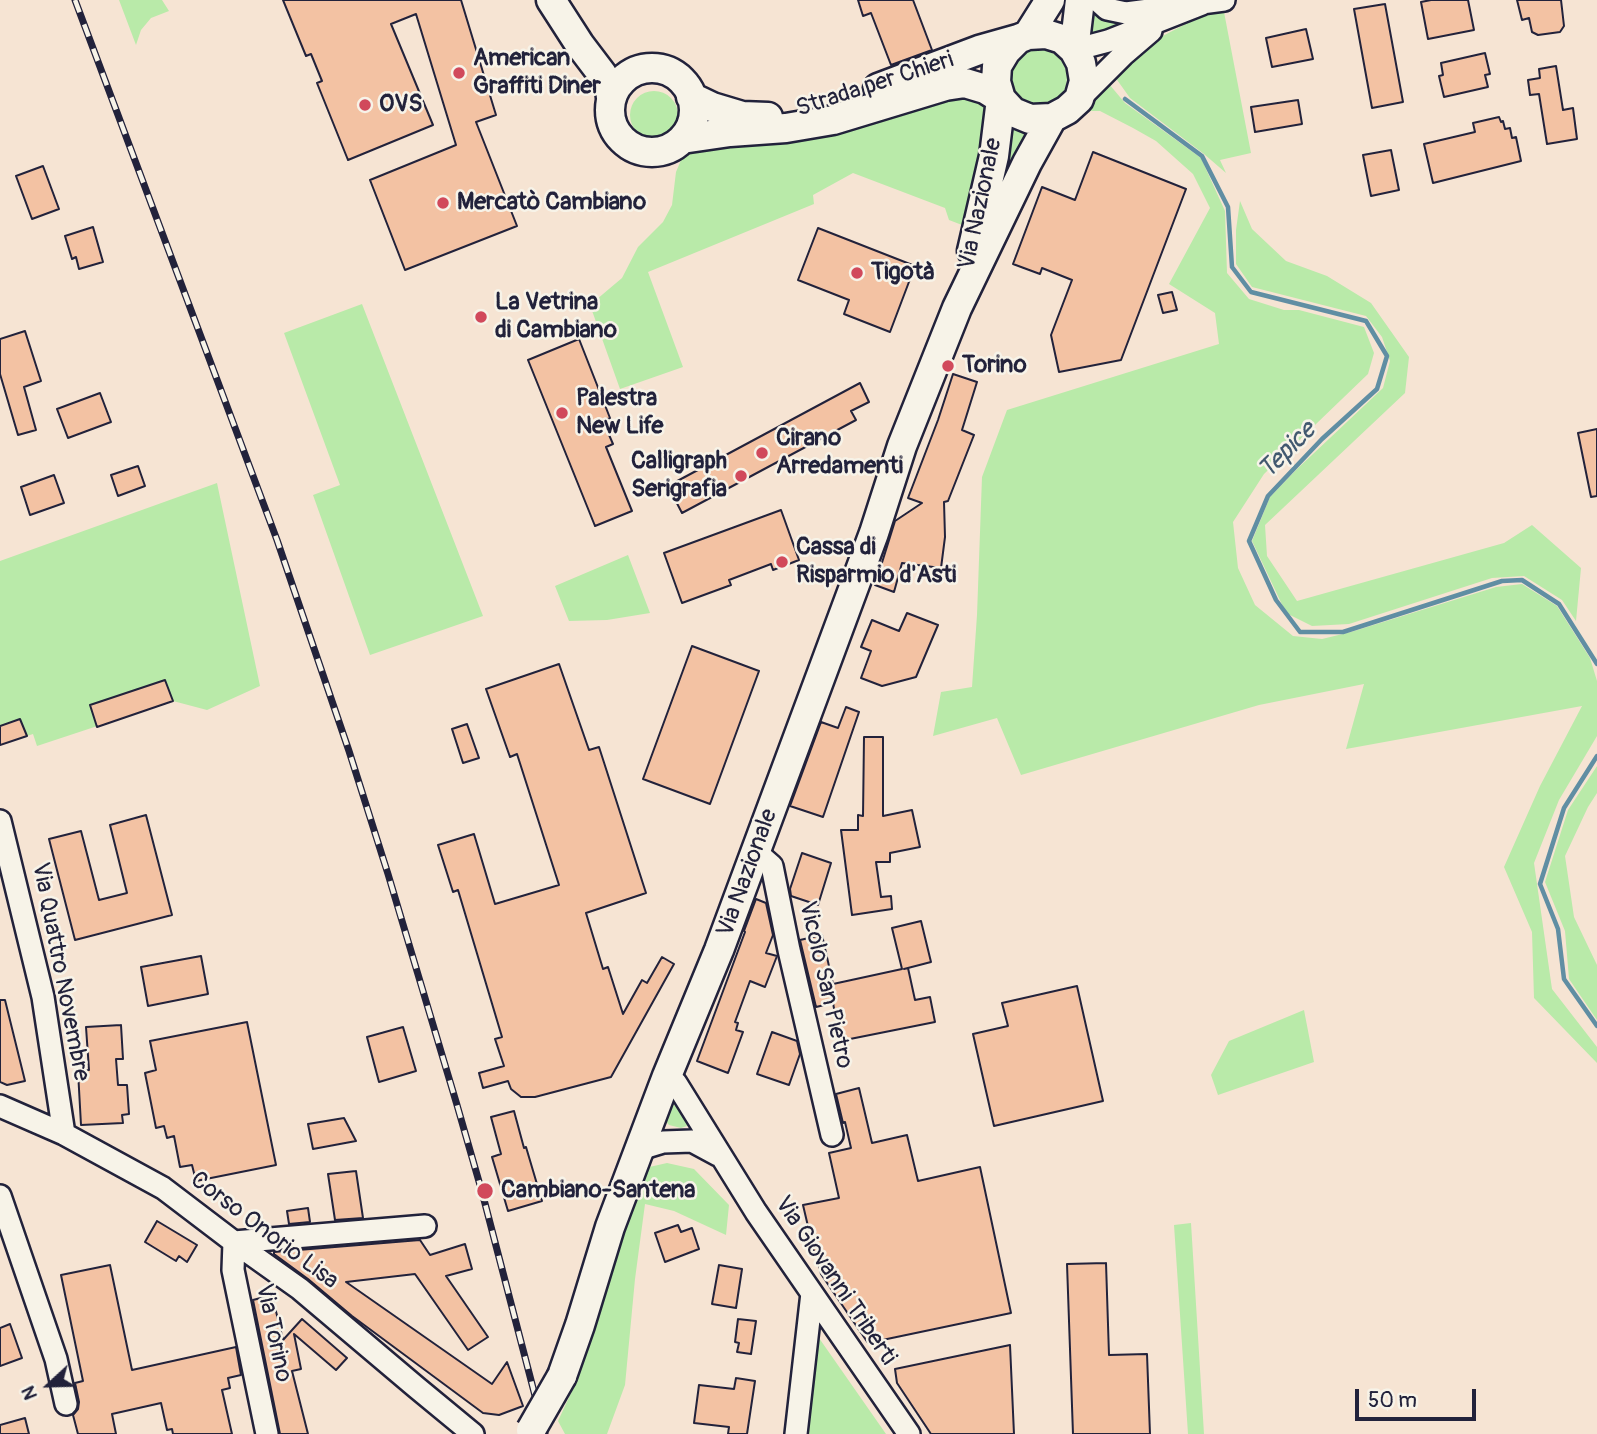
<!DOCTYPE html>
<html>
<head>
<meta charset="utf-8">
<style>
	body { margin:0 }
	#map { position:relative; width:1597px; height:1434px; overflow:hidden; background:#f6e4d3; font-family:Pangolin,sans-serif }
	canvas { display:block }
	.north { position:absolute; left:14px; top:1350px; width:70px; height:70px; -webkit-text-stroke:5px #f7f3e8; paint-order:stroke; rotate:248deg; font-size:19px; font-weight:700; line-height:28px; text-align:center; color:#22223b }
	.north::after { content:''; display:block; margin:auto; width:24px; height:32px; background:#22223b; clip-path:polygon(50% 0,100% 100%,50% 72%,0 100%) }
	.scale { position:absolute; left:1355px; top:1389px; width:121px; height:32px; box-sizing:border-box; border:4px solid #22223b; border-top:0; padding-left:9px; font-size:21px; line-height:24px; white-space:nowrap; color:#22223b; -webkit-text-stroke:5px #f7f3e8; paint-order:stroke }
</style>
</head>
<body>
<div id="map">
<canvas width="1597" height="1434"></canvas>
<div class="north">N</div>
<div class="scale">50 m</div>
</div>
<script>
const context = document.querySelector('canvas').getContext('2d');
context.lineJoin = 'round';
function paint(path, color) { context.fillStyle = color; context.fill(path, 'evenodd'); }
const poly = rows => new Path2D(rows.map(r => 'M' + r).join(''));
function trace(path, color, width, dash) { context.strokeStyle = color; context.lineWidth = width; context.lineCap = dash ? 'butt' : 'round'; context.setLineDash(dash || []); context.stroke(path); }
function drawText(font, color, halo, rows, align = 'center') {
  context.font = font + ' Pangolin,sans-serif'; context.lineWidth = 5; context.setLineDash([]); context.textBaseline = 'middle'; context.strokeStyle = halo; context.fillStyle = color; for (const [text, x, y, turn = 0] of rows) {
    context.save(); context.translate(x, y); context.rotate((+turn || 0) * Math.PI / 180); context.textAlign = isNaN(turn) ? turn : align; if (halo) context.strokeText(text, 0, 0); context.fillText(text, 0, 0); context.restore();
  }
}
paint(poly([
	[119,0,162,0,169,11,151,18,141,30,136,45],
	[1090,2,1126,23,1085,40],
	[1224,12,1251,153,1220,160,1226,173,1204,154,1130,98,1115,77,1125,66,1157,39,1199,17,1211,13],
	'1009 78a29 29 0 1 1 58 0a29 29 0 1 1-58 0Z',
	[1109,84,1125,103,1201,158,1225,211,1227,273,1249,299,1284,310,1299,310,1364,327,1374,353,1368,374,1264,474,1233,522,1238,568,1255,605,1293,636,1322,639,1351,632,1496,587,1522,584,1557,606,1590,658,1597,681,1597,736,1559,800,1534,863,1552,989,1597,1047,1597,1063,1534,998,1532,932,1504,867,1540,786,1582,706,1346,749,1364,684,1259,705,1021,775,997,718,933,736,941,692,972,687,977,615,982,477,1007,410,1219,344,1215,313,1169,284,1210,208,1193,174,1156,141,1133,128,1100,111,1087,111],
	'630 115a24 24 0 1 1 48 0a24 24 0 1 1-48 0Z',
	[968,92,984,101,989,115,974,208,962,225,949,220,945,208,853,173,813,195,814,204,648,272,683,367,620,389,590,305,622,278,638,247,663,222,672,205,676,172,684,153],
	[1008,123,1031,131,999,204],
	[1240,201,1252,229,1286,261,1327,276,1371,303,1409,357,1405,393,1265,525,1267,556,1297,601,1504,543,1532,525,1581,568,1576,621,1562,600,1524,576,1492,578,1349,624,1312,626,1286,613,1252,541,1270,497,1296,470,1383,388,1390,361,1382,337,1366,316,1252,287,1236,264,1236,230],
	[362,304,483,616,370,655,313,495,340,485,284,333],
	[217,483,260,686,207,710,173,701,37,746,33,734,0,745,0,561],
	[628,555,650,613,607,620,569,621,555,586],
	[1597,766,1597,793,1588,807,1565,856,1574,917,1597,965,1597,1020,1569,979,1565,931,1545,882,1568,810],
	[1304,1010,1314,1062,1218,1095,1211,1075,1229,1041],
	[674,1105,685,1110,690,1125,681,1128,669,1125,663,1118,667,1107],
	[667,1163,694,1169,729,1205,726,1235,674,1211,645,1204,635,1279,625,1385,607,1434,565,1434,558,1421,571,1393,582,1362,634,1191,645,1168],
	[1191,1223,1204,1434,1188,1434,1174,1225],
	[814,1331,819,1338,886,1434,799,1434]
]), '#b9eaa9');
trace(poly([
	[1125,99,1202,156,1228,207,1232,267,1251,292,1366,321,1387,356,1377,389,1322,439,1268,496,1249,541,1276,600,1300,632,1343,632,1502,581,1522,580,1559,604,1597,664],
	[1597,756,1564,808,1540,884,1558,929,1564,979,1597,1026]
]), '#608ea3', 4.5);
const building = poly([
	[283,0,461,0,496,115,476,122,517,226,405,270,370,180,456,145,416,14,391,24,433,125,348,160,317,83,322,81,311,54,306,56,283,0],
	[858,0,913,0,932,50,891,65,871,13,863,16,858,0],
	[1431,0,1468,0,1474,30,1428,39,1421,2,1431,0],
	[1517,0,1561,0,1564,26,1560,32,1538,35,1532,32,1529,18,1522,20,1517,0],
	[1385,4,1403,102,1372,108,1354,9,1385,4],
	[1306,29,1313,59,1272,67,1266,38,1306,29],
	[1485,53,1490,74,1485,75,1488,87,1444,97,1439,76,1443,75,1441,63,1485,53],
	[1556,66,1563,110,1573,108,1577,139,1547,144,1539,94,1530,95,1528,80,1540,78,1539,69,1556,66],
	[1298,100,1302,124,1255,132,1251,107,1298,100],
	[1499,117,1501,122,1503,121,1505,129,1510,128,1512,138,1516,137,1521,161,1433,183,1424,144,1475,132,1473,123,1499,117],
	[1391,150,1399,190,1371,196,1363,155,1391,150],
	[1093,152,1186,189,1121,360,1059,372,1051,335,1072,280,1042,268,1040,274,1013,264,1042,187,1075,200,1093,152],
	[43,166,59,209,32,219,16,176,43,166],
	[93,227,103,262,79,269,76,257,72,259,65,236,93,227],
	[818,228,915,266,890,332,844,314,849,300,798,280,818,228],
	[1172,292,1177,310,1163,313,1158,295,1172,292],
	[25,331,41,381,24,387,36,430,18,435,0,374,0,339,25,331],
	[579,339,610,418,603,421,613,444,606,447,632,511,595,526,528,360,579,339],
	[953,374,977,382,962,430,974,435,948,501,944,502,945,537,941,568,902,563,894,592,875,585,895,521,922,503,908,498,938,420,953,374],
	[860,383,869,402,851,411,856,420,682,513,668,486,860,383],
	[100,393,111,422,68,438,57,409,100,393],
	[1597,429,1597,496,1591,497,1578,433,1597,429],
	[138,466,145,486,118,496,111,475,138,466],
	[54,475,64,503,30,515,21,487,54,475],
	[781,510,799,560,773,570,771,564,729,580,731,585,682,603,664,553,781,510],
	[907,613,938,625,916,677,882,686,861,678,871,651,861,647,872,620,899,631,907,613],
	[692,646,759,671,710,804,643,779,692,646],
	[559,664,589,750,599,747,646,893,586,913,603,969,608,967,623,1014,642,980,647,983,662,957,674,964,611,1077,535,1097,521,1097,511,1089,508,1081,483,1088,479,1073,504,1066,495,1039,502,1037,458,890,453,892,438,845,474,834,495,904,559,885,517,754,510,757,486,689,559,664],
	[165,680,173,701,97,727,90,705,165,680],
	[846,707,859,712,823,817,790,806,821,722,838,728,846,707],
	[20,719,27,736,0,745,0,726,20,719],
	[467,724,479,758,463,763,452,729,467,724],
	[864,737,883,737,883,816,912,810,920,847,890,853,890,862,876,862,881,897,891,896,892,909,852,915,841,830,858,830,858,815,863,816,864,737],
	[146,815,172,915,75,940,49,839,81,831,99,900,127,893,110,825,146,815],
	[802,853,831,863,818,905,791,896,790,889,802,853],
	[756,899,766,903,773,935,766,953,777,956,765,987,750,981,735,1022,738,1023,736,1030,743,1032,728,1073,697,1061,745,932,744,931,756,899],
	[921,921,931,962,904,969,908,968,915,1000,930,997,935,1022,840,1041,833,1003,816,1007,800,940,822,935,833,984,902,969,892,928,921,921],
	[201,956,208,994,148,1006,141,967,201,956],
	[1077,986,1103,1101,994,1126,973,1034,1008,1026,1002,1003,1077,986],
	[0,1000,5,1000,25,1081,7,1085,0,1082,0,1000],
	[247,1022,276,1165,196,1181,192,1165,180,1167,174,1136,167,1138,164,1126,156,1128,145,1073,156,1070,150,1041,247,1022],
	[121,1025,123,1059,116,1059,118,1085,127,1085,129,1114,122,1115,123,1123,81,1125,78,1071,89,1070,86,1027,121,1025],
	[403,1027,416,1071,379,1082,367,1037,403,1027],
	[772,1032,797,1041,800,1054,789,1085,757,1074,772,1032],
	[859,1088,872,1143,907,1135,918,1181,980,1167,1011,1313,868,1343,821,1274,816,1252,814,1252,803,1205,839,1198,829,1153,851,1148,845,1122,843,1123,836,1094,859,1088],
	[514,1111,524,1148,526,1147,542,1201,508,1211,492,1157,501,1154,491,1117,514,1111],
	[344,1118,356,1141,313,1149,308,1124,344,1118],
	[356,1171,363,1218,335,1220,328,1174,356,1171],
	[308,1208,310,1222,289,1224,287,1211,308,1208],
	[157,1221,197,1245,187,1262,179,1256,176,1261,145,1242,157,1221],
	[678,1225,681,1232,692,1228,699,1249,665,1262,655,1233,678,1225],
	[420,1240,430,1255,465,1244,472,1269,446,1276,488,1337,468,1350,415,1274,346,1282,492,1384,507,1362,523,1406,499,1415,483,1413,352,1316,308,1279,274,1254,274,1252,420,1240],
	[1106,1263,1109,1355,1147,1354,1150,1434,1073,1434,1067,1264,1106,1263],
	[110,1265,132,1370,236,1347,241,1375,228,1378,230,1388,222,1390,232,1434,173,1434,172,1429,167,1430,161,1403,112,1414,116,1434,78,1434,73,1415,78,1409,79,1402,75,1383,83,1381,61,1275,110,1265],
	[719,1265,742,1269,736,1308,712,1304,719,1265],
	[272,1295,283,1340,302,1319,347,1358,336,1370,294,1334,301,1369,292,1371,308,1434,280,1434,253,1300,272,1295],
	[738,1319,756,1321,751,1354,737,1352,739,1343,735,1342,738,1319],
	[10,1324,22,1358,0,1366,0,1328,10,1324],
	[1010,1345,1014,1434,931,1434,897,1383,895,1369,1010,1345],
	[736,1378,755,1381,747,1434,728,1434,729,1427,694,1423,699,1385,734,1389,736,1378],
	[25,1418,29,1434,0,1434,0,1425,25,1418]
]);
paint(building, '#f3c2a3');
trace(building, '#22223b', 2);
const minor = poly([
	[1097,0,1107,9,1126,13,1224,0],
	[1074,50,1108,41,1202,4],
	[1079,99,1123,55,1151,31],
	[0,821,43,997,64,1134],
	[756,852,772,866,789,950,832,1135],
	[667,1076,676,1083,756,1212,909,1434],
	[0,1106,64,1134,163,1188,234,1242,300,1289,416,1387,473,1434],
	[640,1149,663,1142,692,1141,718,1155],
	[0,1196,56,1359,66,1404],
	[234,1242,233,1270,267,1434],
	[234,1242,425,1226],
	[796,1434,812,1293]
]);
const major = poly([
	[551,0,580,45,602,74,610,88,611,98],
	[1028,35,1050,0],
	[1074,50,1080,0],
	'610 110a42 42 0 1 1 84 0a42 42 0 1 1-84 0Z',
	[878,88,979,50,1018,39],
	[691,97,712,107,742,116,768,117],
	[682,139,730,132,786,128,833,120,945,86,965,83,985,89,1001,99,1013,112,1030,119,1052,118,1067,110,1079,99,1084,81,1081,63,1074,50,1062,39,1046,34,1028,35,1018,39,1006,51,997,66,996,82,1001,99,994,156,972,251],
	[562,1376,580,1325,610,1227,667,1076,719,950,874,533,902,446,957,308,1027,163,1052,118]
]);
trace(minor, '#22223b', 26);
trace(major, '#22223b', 33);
trace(minor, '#f7f3e8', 21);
trace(major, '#f7f3e8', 28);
const rail = poly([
	[75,0,277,540,349,751,388,874,457,1105,482,1192,545,1434]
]);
trace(rail, '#22223b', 7);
trace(rail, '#f7f3e8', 4.5, [13]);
const majorBridge = poly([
	[531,1430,562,1376]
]);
trace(majorBridge, '#22223b', 33, []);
trace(majorBridge, '#f7f3e8', 28);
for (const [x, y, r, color] of [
	[459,73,7,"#d1495b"],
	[365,105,7,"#d1495b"],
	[443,203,7,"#d1495b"],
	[857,273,7,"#d1495b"],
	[481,317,7,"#d1495b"],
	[948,366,7,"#d1495b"],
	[562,413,7,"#d1495b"],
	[762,453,7,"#d1495b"],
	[741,476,7,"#d1495b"],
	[782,562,7,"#d1495b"],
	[485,1191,9,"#d1495b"]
]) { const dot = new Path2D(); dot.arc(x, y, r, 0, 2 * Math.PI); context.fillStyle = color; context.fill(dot); trace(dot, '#f7f3e8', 2.5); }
drawText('bold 24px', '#22223b', '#f7f3e8', [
	["American",473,59],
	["Graffiti Diner",473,87],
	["OVS",379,105],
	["Mercatò Cambiano",457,203],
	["Tigotà",871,273],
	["La Vetrina",495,303],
	["di Cambiano",495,331],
	["Torino",962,366],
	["Palestra",576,399],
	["New Life",576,427],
	["Cirano",776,439],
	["Arredamenti",776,467],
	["Calligraph",727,462,"right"],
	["Serigrafia",727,490,"right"],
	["Cassa di",796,548],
	["Risparmio d'Asti",796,576],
	["Cambiano-Santena",501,1191]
], 'left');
drawText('24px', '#22223b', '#f7f3e8', [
	["Strada per Chieri",875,85,-18],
	["Via Nazionale",981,204,-78],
	["Via Nazionale",748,873,-70],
	["Via Quattro Novembre",60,972,79],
	["Vicolo San Pietro",825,985,77],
	["Corso Onorio Lisa",264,1231,37],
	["Via Giovanni Triberti",835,1281,56],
	["Via Torino",273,1333,78]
]);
drawText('italic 26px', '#41586f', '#f7f3e8', [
	["Tepice",1288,451,-45]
]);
</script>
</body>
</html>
